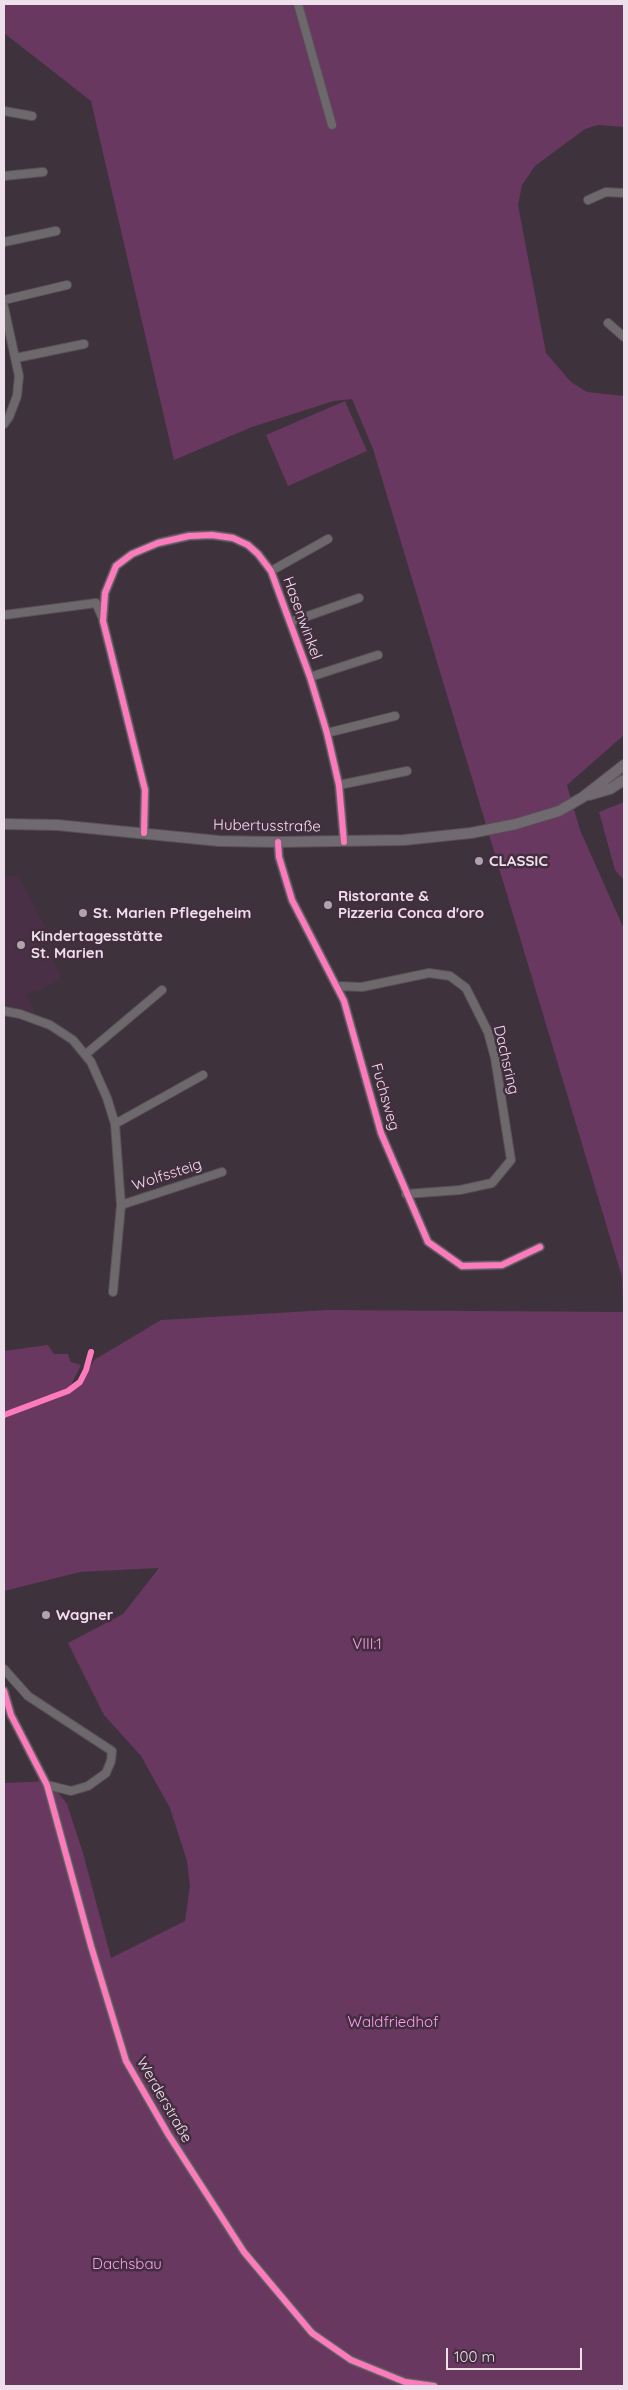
<!DOCTYPE html>
<html>
<head>
<meta charset="utf-8">
<style>
	body { margin:0 }
	#map { position:relative; width:628px; height:2390px; overflow:hidden; background:#3e323c; font-family:Quicksand,sans-serif }
	canvas { display:block }
	.frame { position:absolute; inset:0; border:5px solid #eee0eb; pointer-events:none }
	.scale { position:absolute; left:446px; top:2348px; width:136px; height:22px; box-sizing:border-box; border:2px solid #eee0eb; border-top:0; padding-left:6px; font-size:15px; line-height:18px; white-space:nowrap; color:#eee0eb; -webkit-text-stroke:4px #432d3f; paint-order:stroke }
</style>
</head>
<body>
<div id="map">
<canvas width="628" height="2390"></canvas>
<div class="frame"></div>
<div class="scale">100 m</div>
</div>
<script>
const context = document.querySelector('canvas').getContext('2d');
context.lineJoin = 'round';
function paint(path, color) { context.fillStyle = color; context.fill(path, 'evenodd'); }
const poly = rows => new Path2D(rows.map(r => 'M' + r).join(''));
function trace(path, color, width, dash) { context.strokeStyle = color; context.lineWidth = width; context.lineCap = dash ? 'butt' : 'round'; context.setLineDash(dash || []); context.stroke(path); }
function drawText(font, color, halo, rows, align = 'center') {
  context.font = font + ' Quicksand,sans-serif'; context.lineWidth = 5; context.setLineDash([]); context.textBaseline = 'middle'; context.strokeStyle = halo; context.fillStyle = color; for (const [text, x, y, turn = 0] of rows) {
    context.save(); context.translate(x, y); context.rotate((+turn || 0) * Math.PI / 180); context.textAlign = isNaN(turn) ? turn : align; if (halo) context.strokeText(text, 0, 0); context.fillText(text, 0, 0); context.restore();
  }
}
paint(poly([
	[18,875,47,931,34,938,42,954,48,951,62,978,38,992,37,990,26,995,34,1009,33,1012,4,1004,4,876]
]), '#4a3046');
paint(poly([
	[4,4,624,4,624,127,598,125,585,129,535,166,522,185,518,205,546,353,571,382,587,392,624,396,624,735,567,785,580,830,624,929,624,2386,4,2386,4,1783,49,1781,67,1804,83,1853,111,1958,185,1921,190,1886,187,1861,170,1808,141,1756,104,1715,68,1643,123,1614,159,1568,80,1572,4,1591,4,1417,68,1392,82,1381,94,1360,161,1320,327,1310,623,1312,622,1277,373,449,352,399,334,401,252,427,174,460,91,101,4,33],
	[345,401,367,451,288,486,266,435],
	[624,802,624,880,615,870,599,812],
	[48,1345,54,1354,68,1354,71,1362,81,1365,68,1391,4,1416,4,1351]
]), '#683861');
const street = poly([
	[298,4,332,125],
	[4,111,32,116],
	[4,176,43,172],
	[588,200,606,192,624,193],
	[4,242,56,231],
	[4,300,67,285],
	[4,307,19,376,17,396,9,417,4,424],
	[608,323,624,337],
	[16,358,84,344],
	[271,571,328,539],
	[4,615,96,603,103,619],
	[291,622,359,598],
	[310,677,378,655],
	[327,733,395,716],
	[339,785,407,771],
	[144,833,145,790,103,621,105,593,116,566,132,554,158,543,189,536,212,535,233,538,248,545,258,554,271,571,310,677,327,733,339,785,344,842],
	[278,842,279,857,292,900,344,1001,381,1133,428,1242,462,1266,502,1265,540,1247],
	[337,986,362,987,429,973,450,976,466,988,488,1032,495,1058,511,1160,492,1183,460,1190,406,1194],
	[4,1011,20,1014,50,1025,73,1040,91,1062,107,1098,115,1124,121,1205,113,1292],
	[86,1054,162,990],
	[115,1124,203,1075],
	[121,1205,222,1172],
	[4,1669,28,1696,112,1751,111,1761,106,1773,88,1786,71,1791,47,1785],
	[4,1691,11,1715,47,1785,91,1946,126,2061,168,2134,244,2252,312,2333,351,2360,405,2382,434,2386]
]);
const secondary = poly([
	[589,795,610,789,624,780],
	[4,824,57,825,219,841,278,842,404,840,471,833,516,824,559,811,583,797,624,765]
]);
trace(street, '#594f57', 10);
trace(secondary, '#594f57', 12);
trace(street, '#6d686c', 8);
trace(secondary, '#70696f', 10);
trace(poly([
	[144,833,145,790,103,621,105,593,116,566,132,554,158,543,189,536,212,535,233,538,248,545,258,554,271,571,310,677,327,733,339,785,344,842],
	[278,842,279,857,292,900,344,1001,381,1133,428,1242,462,1266,502,1265,540,1247],
	[4,1415,68,1391,80,1382,86,1370,91,1352],
	[4,1691,11,1715,47,1785,91,1946,126,2061,168,2134,244,2252,312,2333,351,2360,405,2382,434,2386]
]), '#fd7abc', 6);
for (const [x, y, r, color] of [
	[479,861,5,"#b0a3ae"],
	[328,905,5,"#b0a3ae"],
	[83,913,5,"#b0a3ae"],
	[21,945,5,"#b0a3ae"],
	[46,1615,5,"#b0a3ae"]
]) { const dot = new Path2D(); dot.arc(x, y, r, 0, 2 * Math.PI); context.fillStyle = color; context.fill(dot); trace(dot, '#432d3f', 2); }
drawText('15px', '#eee0eb', '#432d3f', [
	["Hasenwinkel",302,618,70],
	["Hubertusstraße",267,826,1],
	["Dachsring",506,1060,77],
	["Fuchsweg",385,1097,74],
	["Wolfssteig",167,1175,-18],
	["Werderstraße",164,2100,60]
]);
drawText('bold 15px', '#eee0eb', '#432d3f', [
	["CLASSIC",489,861],
	["Ristorante &",338,896],
	["Pizzeria Conca d'oro",338,913],
	["St. Marien Pflegeheim",93,913],
	["Kindertagesstätte",31,936],
	["St. Marien",31,953],
	["Wagner",56,1615]
], 'left');
drawText('15px', '#fe9ff0', '#432d3f', [
	["VIII:1",367,1644],
	["Waldfriedhof",393,2022],
	["Dachsbau",127,2264]
]);
</script>
</body>
</html>
